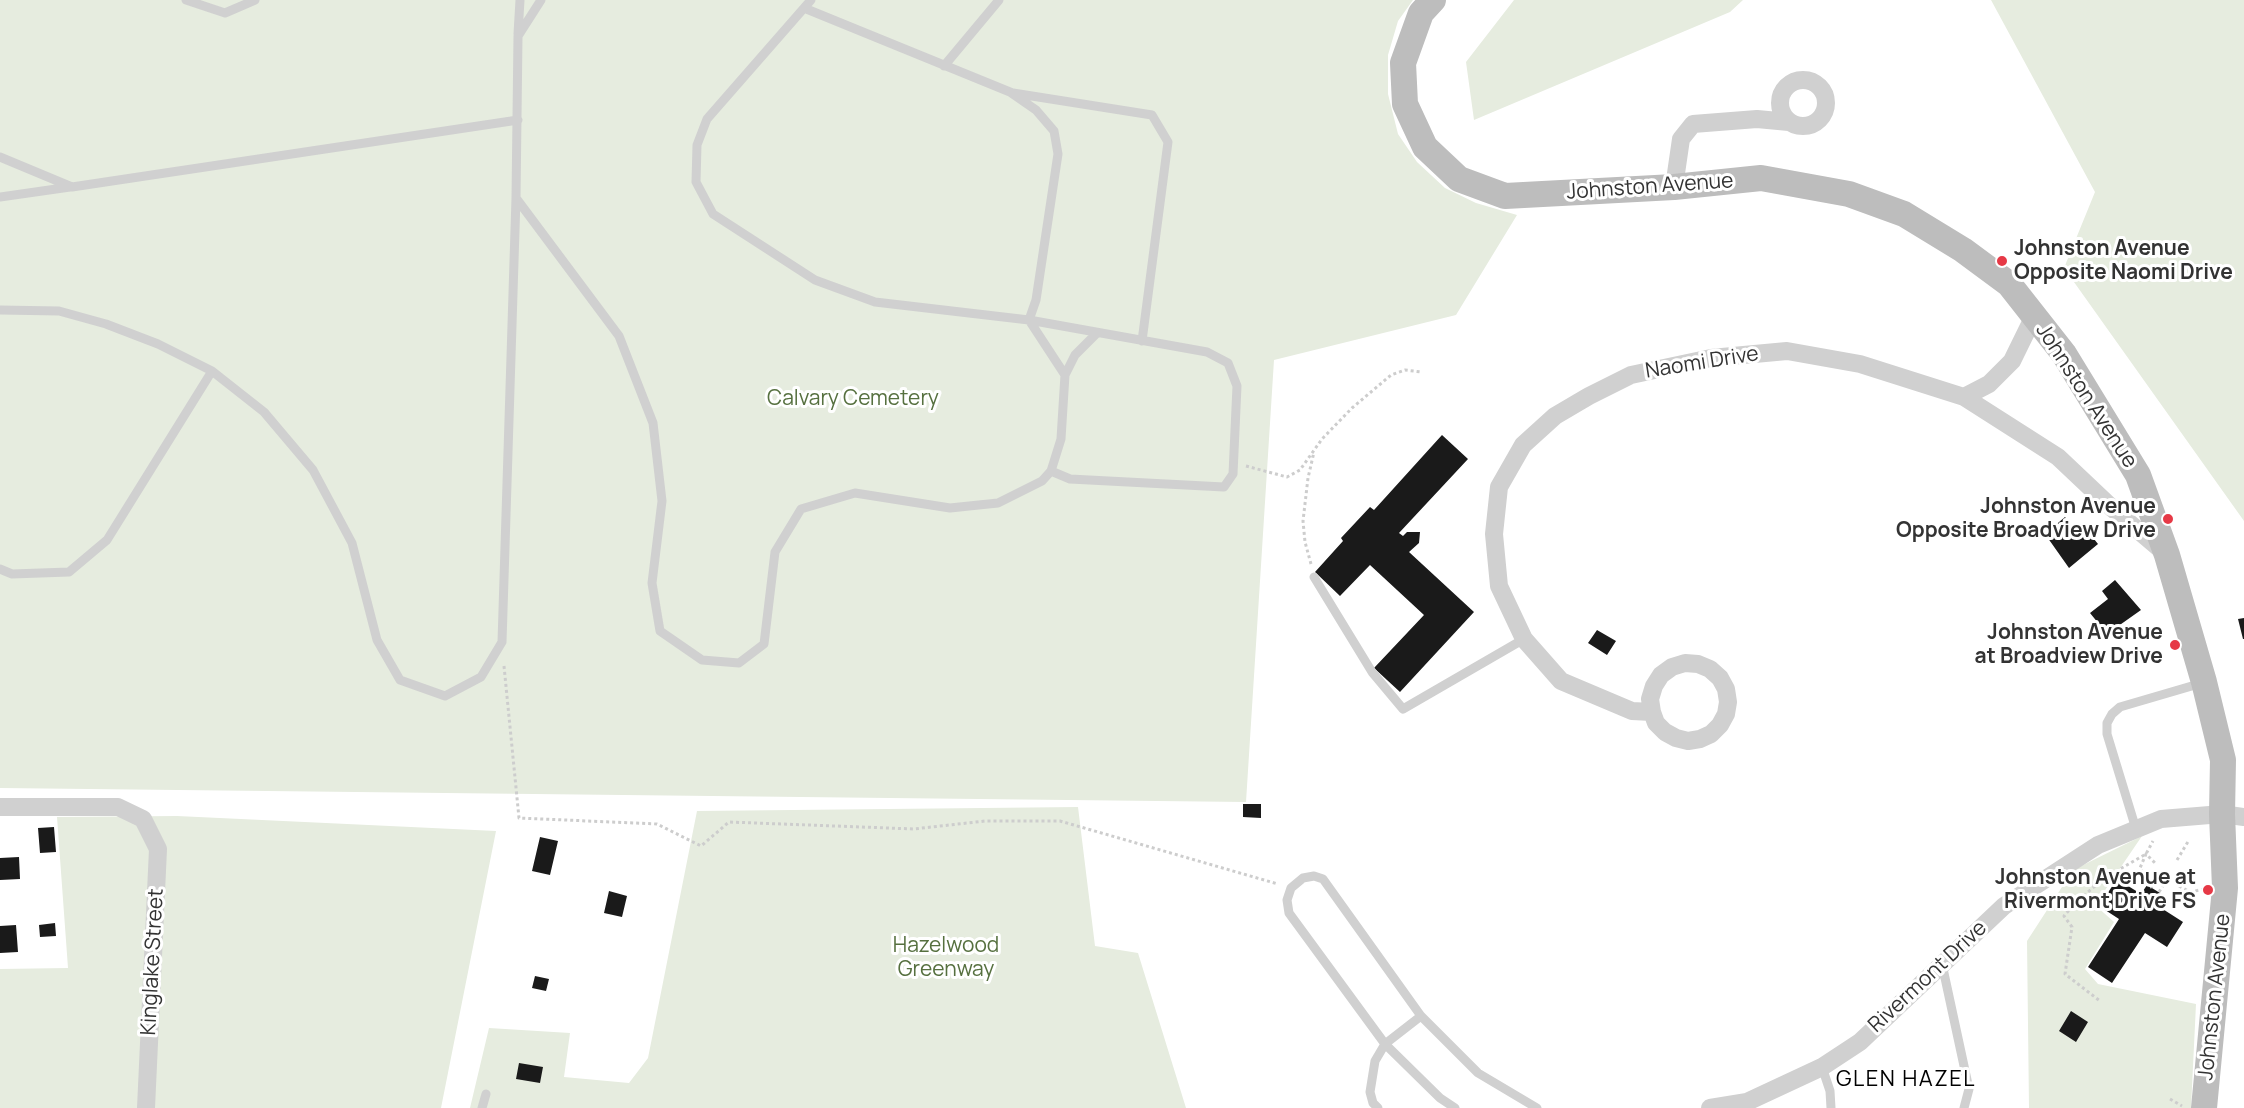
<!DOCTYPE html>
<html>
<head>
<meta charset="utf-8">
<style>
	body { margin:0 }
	canvas { display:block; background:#fff }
</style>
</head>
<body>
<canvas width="2244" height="1108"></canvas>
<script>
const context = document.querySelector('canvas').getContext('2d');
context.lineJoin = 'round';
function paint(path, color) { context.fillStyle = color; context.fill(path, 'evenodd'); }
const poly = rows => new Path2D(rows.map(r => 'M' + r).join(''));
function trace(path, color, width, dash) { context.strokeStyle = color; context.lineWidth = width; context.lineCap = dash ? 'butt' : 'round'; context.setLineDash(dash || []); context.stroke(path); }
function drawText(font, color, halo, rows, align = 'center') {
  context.font = font + ' Manrope,sans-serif'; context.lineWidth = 6; context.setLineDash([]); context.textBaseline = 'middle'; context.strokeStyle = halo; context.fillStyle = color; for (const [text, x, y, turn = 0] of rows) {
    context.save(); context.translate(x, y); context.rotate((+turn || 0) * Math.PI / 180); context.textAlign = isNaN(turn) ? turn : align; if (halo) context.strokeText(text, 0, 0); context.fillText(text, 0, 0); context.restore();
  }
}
paint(poly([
	[0,0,1413,0,1398,21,1388,55,1388,94,1398,134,1417,162,1445,188,1476,203,1517,215,1456,315,1274,360,1246,802,0,788],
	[1514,0,1743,0,1730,12,1474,120,1466,62],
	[1991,0,2244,0,2244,521,2064,268,2095,192],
	[1078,807,1095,946,1138,953,1186,1108,470,1108,489,1028,570,1033,564,1077,629,1083,648,1058,697,811],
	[177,816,496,831,441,1108,0,1108,0,969,68,968,57,817],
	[2142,836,2095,905,2114,922,2085,969,2098,984,2196,1004,2191,1108,2029,1108,2027,941,2073,870]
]), '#e6ecdf');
paint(poly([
	[1442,435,1468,459,1399,533,1403,536,1407,532,1420,532,1419,543,1409,552,1474,612,1400,692,1374,668,1424,615,1370,565,1340,596,1315,572,1343,541,1341,538,1370,507,1374,510],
	[2065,517,2079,535,2086,529,2098,544,2069,568,2045,534],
	[2115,580,2141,610,2107,634,2090,613,2108,599,2102,591],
	[2244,618,2244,639,2243,639,2238,619],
	[1597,630,1616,641,1607,655,1588,643],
	[1243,804,1261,804,1261,818,1243,817],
	[54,827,56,852,40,853,38,828],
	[540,837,558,841,550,875,532,871],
	[19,857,20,879,0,880,0,858],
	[2117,879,2141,894,2147,885,2165,896,2158,906,2183,922,2167,947,2145,933,2112,983,2088,967,2119,919,2099,906],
	[609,891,627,896,622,917,604,913],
	[55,923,56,936,40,937,39,925],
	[16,925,18,952,0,953,0,926],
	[535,976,549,979,546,991,532,988],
	[2071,1011,2088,1022,2076,1042,2059,1031],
	[519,1063,543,1067,540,1083,516,1079]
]), '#1a1a1a');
trace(poly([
	[1246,466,1287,477,1300,470,1322,439,1352,408,1391,375,1405,370,1421,372],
	[1311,564,1305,542,1303,521,1308,478,1314,452],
	[504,666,519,818,657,824,701,846,729,822,914,829,985,821,1060,821,1278,884],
	[2177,860,2189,840],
	[2084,874,2087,880,2095,886,2108,876,2146,854,2153,841],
	[2095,886,2075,903,2064,916,2072,927,2065,974,2100,1001],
	[2179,886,2190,892,2205,889],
	[2152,888,2140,868,2146,854,2155,863],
	[2159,892,2164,884],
	[2170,1099,2182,1106]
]), '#cdcdcd', 3, [3, 3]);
trace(poly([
	[186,0,225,13,255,0],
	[804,8,1010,92,1036,110,1054,131,1058,154,1036,300,1029,320,1207,352,1228,363,1237,386,1233,474,1224,487,1070,479,1051,471],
	[518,34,520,0],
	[944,66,999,0],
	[1013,93,1152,115,1168,142,1142,341],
	[0,157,72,187,518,120],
	[0,197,70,187],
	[516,198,619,336,653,423,662,501,652,583,660,631,702,660,739,663,764,644,775,552,801,509,855,493,950,508,998,503,1042,481,1051,471,1061,439,1065,375,1029,320,875,302,815,280,713,214,696,182,697,145,707,119,811,0],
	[0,310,59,311,106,324,158,344,212,371],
	[1065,375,1075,355,1097,333],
	[0,569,12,574,69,572,107,540,212,371,264,412,313,470,352,543,377,640,400,680,445,696,481,677,502,642,516,198,518,36,541,0],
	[1314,577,1372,672,1403,709,1524,639],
	[2136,829,2107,734,2107,723,2112,714,2120,707,2202,683],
	[1942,964,1969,1089,1964,1108],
	[1822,1067,1830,1091,1831,1108],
	[482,1108,486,1094],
	[1378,1108,1373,1103,1370,1092,1375,1061,1385,1044,1421,1016],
	[1455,1108,1440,1098,1385,1044,1289,913,1287,900,1291,888,1303,878,1314,876,1323,879,1421,1016,1478,1073,1537,1108]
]), '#d0d0d0', 9);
trace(poly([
	'1780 103a23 23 0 1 1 46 0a23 23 0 1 1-46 0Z',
	[1674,187,1681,139,1693,124,1757,119,1789,122],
	[1964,397,1989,384,2012,361,2034,316],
	[1652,712,1650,699,1654,686,1661,675,1672,667,1685,663,1698,664,1710,669,1720,678,1726,689,1728,702,1726,714,1720,725,1711,734,1700,739,1688,741,1676,738,1665,732,1656,723,1652,712,1632,711,1561,681,1524,639,1499,586,1494,534,1499,487,1523,445,1555,416,1589,396,1631,375,1711,358,1787,351,1860,364,1964,397,2058,457,2113,509,2166,554],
	[0,807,118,807,143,819,158,849,146,1108],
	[1710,1108,1747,1102,1822,1067,1860,1042,2004,906,2098,845,2161,819,2222,814,2244,817]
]), '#d0d0d0', 18);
trace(poly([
	[1433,0,1421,13,1403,63,1405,104,1425,147,1459,179,1505,196,1674,187,1761,178,1849,194,1904,214,1963,250,2009,284,2064,354,2138,475,2167,555,2204,682,2223,760,2222,814,2225,888,2204,1108]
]), '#bdbdbd', 26);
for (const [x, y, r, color] of [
	[2002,261,6,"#e63946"],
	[2168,519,6,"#e63946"],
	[2175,645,6,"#e63946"],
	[2208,890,6,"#e63946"]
]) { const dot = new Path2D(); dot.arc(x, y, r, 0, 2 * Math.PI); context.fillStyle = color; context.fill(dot); trace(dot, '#fff', 2); }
drawText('21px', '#333', '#fff', [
	["Johnston Avenue",1650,187,-4],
	["Naomi Drive",1702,363,-9],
	["Johnston Avenue",2086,396,57],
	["Kinglake Street",153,962,-87],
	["Rivermont Drive",1928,977,-43],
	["Johnston Avenue",2215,997,-84]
]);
drawText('bold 21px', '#333', '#fff', [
	["Johnston Avenue",2014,249,"left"],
	["Opposite Naomi Drive",2014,273,"left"],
	["Johnston Avenue",2156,507],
	["Opposite Broadview Drive",2156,531],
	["Johnston Avenue",2163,633],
	["at Broadview Drive",2163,657],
	["Johnston Avenue at",2196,878],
	["Rivermont Drive FS",2196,902]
], 'right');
drawText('21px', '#56703f', '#fff', [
	["Calvary Cemetery",853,399],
	["Hazelwood",946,946],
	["Greenway",946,970]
]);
context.letterSpacing = '1.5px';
drawText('22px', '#000', '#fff', [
	["GLEN HAZEL",1906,1080]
]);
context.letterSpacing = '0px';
</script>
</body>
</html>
